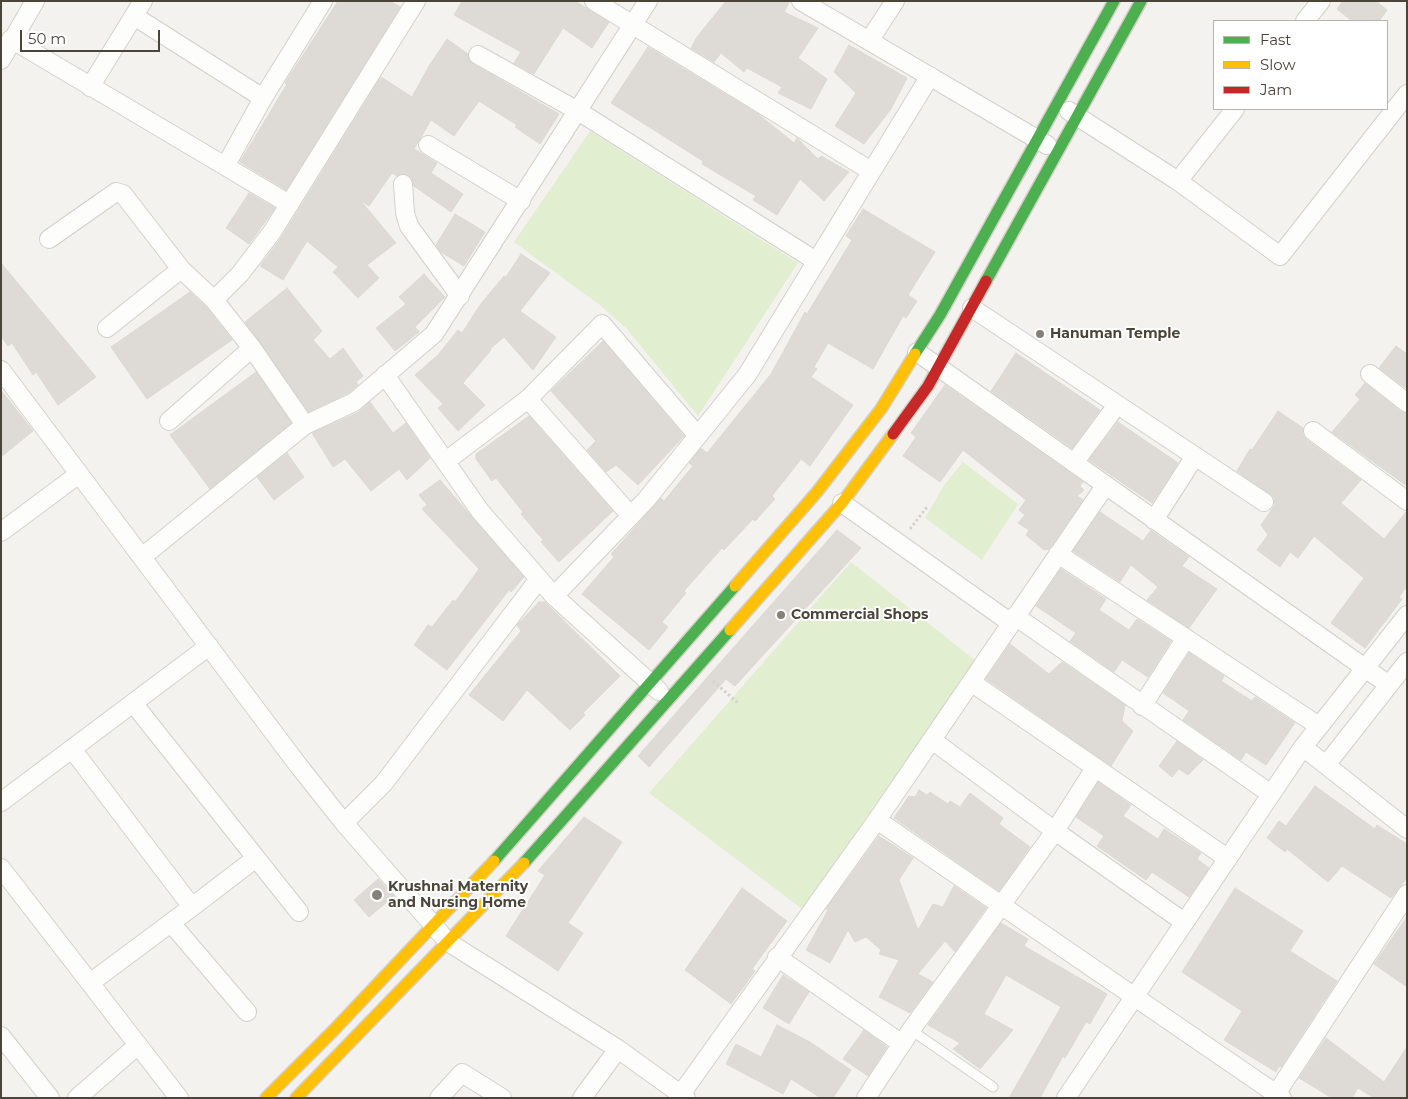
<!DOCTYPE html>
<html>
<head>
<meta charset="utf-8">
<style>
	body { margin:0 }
	#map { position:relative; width:1408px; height:1099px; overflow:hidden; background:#f4f2ee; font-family:Montserrat,sans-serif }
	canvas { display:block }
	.frame { position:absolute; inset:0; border:2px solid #4b4439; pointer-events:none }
	.legend { position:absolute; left:1213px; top:20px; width:175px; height:90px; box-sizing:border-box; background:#fff; border:1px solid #b7b4b0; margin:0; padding:6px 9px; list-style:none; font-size:15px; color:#4b4439 }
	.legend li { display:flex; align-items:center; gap:10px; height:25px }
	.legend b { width:25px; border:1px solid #b7b4b0 }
	.scale { position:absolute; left:20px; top:30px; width:140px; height:22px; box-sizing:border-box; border:2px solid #4b4439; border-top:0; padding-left:6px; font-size:15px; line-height:18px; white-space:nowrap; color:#4b4439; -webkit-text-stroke:4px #fff; paint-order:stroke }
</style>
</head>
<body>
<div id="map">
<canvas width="1408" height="1099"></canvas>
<div class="frame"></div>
<ul class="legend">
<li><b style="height:6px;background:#4caf50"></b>Fast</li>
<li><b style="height:6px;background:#ffc107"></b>Slow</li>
<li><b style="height:6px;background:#c62828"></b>Jam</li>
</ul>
<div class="scale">50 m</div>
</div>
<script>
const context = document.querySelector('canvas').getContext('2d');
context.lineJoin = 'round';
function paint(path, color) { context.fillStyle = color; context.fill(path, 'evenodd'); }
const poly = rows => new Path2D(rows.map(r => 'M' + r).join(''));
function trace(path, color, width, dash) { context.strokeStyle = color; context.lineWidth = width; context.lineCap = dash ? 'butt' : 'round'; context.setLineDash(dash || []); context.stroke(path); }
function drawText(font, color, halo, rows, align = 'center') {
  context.font = font + ' Montserrat,sans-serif'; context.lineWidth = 4; context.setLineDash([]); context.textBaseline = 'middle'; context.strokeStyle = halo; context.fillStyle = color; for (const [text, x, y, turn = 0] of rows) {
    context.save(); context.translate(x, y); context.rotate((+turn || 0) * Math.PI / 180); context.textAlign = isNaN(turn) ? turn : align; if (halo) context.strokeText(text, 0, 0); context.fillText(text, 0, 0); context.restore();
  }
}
paint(poly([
	[590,131,798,263,698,416,626,328,601,306,514,242],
	[963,462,1018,504,982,560,925,518,944,485],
	[851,562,976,661,802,909,649,793]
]), '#e1eecf');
const building = poly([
	[338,1,390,1,400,7,286,190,240,162,287,84,285,83,338,1],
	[462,1,575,1,609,22,592,48,563,28,534,74,514,63,521,52,454,15,462,1],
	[726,1,790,1,784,12,818,28,798,58,827,79,811,109,778,93,782,87,747,68,744,72,721,53,714,62,691,48,697,37,726,1],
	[1343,1,1376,1,1387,10,1379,21,1352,21,1337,9,1343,1],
	[447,39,468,54,469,60,473,64,559,114,540,144,515,127,517,125,479,101,454,136,431,120,414,149,437,163,431,173,463,194,451,212,414,186,412,178,408,175,397,176,392,173,369,206,360,200,396,243,367,265,379,278,358,298,333,272,338,267,307,241,283,280,260,266,281,238,381,77,412,97,429,66,447,39],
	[849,45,907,78,891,109,864,144,835,126,856,93,834,72,849,45],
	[648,47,758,114,794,143,797,138,818,159,821,156,849,172,824,201,800,179,777,215,753,200,756,196,702,164,703,161,611,103,648,47],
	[249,193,275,208,249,244,226,228,249,193],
	[863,209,935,252,908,295,917,301,906,318,903,316,873,369,828,343,814,367,817,369,811,377,853,405,810,466,801,459,772,496,775,499,755,521,753,519,724,550,722,548,684,591,686,593,662,622,668,627,649,650,582,594,614,557,611,554,630,533,661,498,664,501,693,466,689,463,701,448,707,453,771,374,805,312,807,314,852,240,846,236,863,209],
	[455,214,485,232,464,266,441,252,436,245,455,214],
	[521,254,550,273,520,311,556,337,533,370,504,337,490,349,491,350,463,383,485,405,458,431,438,408,443,404,415,375,438,355,458,330,462,333,480,305,504,276,506,277,521,254],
	[1,263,96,377,58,405,36,372,33,375,12,343,8,346,1,336,1,263],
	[424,274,445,297,415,327,419,332,395,351,376,328,406,304,399,297,424,274],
	[287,288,322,331,313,340,330,359,343,348,363,376,356,382,358,385,348,393,309,412,245,322,287,288],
	[190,292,206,307,232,340,147,399,111,347,190,292],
	[603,341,684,436,638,485,616,465,606,472,587,450,596,441,551,391,603,341],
	[1396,346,1407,354,1407,389,1379,368,1396,346],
	[1016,353,1100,410,1072,448,991,391,1016,353],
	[256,372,291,423,210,489,170,435,256,372],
	[1365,383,1400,411,1407,413,1407,486,1332,432,1360,399,1355,395,1365,383],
	[945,385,1083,482,1080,486,1084,490,1077,496,1083,500,1049,549,1044,550,1026,535,1029,530,1018,523,1025,515,1019,510,1026,500,963,450,940,482,903,456,916,437,911,433,945,385],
	[1,390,33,431,1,457,1,390],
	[370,402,393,433,406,423,430,458,407,480,399,469,371,491,345,459,333,467,312,433,359,412,370,402],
	[1278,411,1303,428,1303,435,1307,440,1361,480,1341,503,1384,539,1407,511,1407,586,1399,597,1402,599,1365,648,1331,623,1364,578,1314,536,1298,558,1290,552,1280,567,1257,550,1268,535,1261,525,1275,505,1274,498,1237,471,1250,449,1252,450,1278,411],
	[529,416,613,511,559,562,541,542,543,540,521,514,523,512,496,478,492,481,476,459,476,454,529,416],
	[1118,422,1178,463,1152,503,1089,460,1118,422],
	[287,453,304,477,274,500,257,477,287,453],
	[440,480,524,577,511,592,509,590,447,670,414,645,428,625,432,627,453,600,455,602,479,569,422,509,427,505,419,495,440,480],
	[1100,512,1143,541,1151,530,1153,532,1189,557,1182,566,1217,589,1189,628,1147,600,1158,587,1131,565,1120,582,1073,551,1100,512],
	[837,530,861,548,735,686,726,679,649,767,638,756,837,530],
	[1061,569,1106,599,1099,610,1129,630,1137,619,1171,641,1148,677,1122,660,1114,672,1070,641,1076,633,1036,606,1061,569],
	[539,602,545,602,620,676,583,713,585,715,570,730,527,690,503,721,469,695,521,631,517,625,539,602],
	[1010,644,1049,674,1062,662,1125,705,1122,721,1133,731,1111,766,986,679,1010,644],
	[1189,653,1224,676,1221,681,1252,701,1255,697,1295,723,1266,765,1246,752,1241,760,1183,720,1189,711,1163,693,1189,653],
	[1177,741,1203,760,1188,775,1179,769,1172,777,1159,766,1177,741],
	[1098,782,1131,805,1123,816,1158,839,1164,829,1201,853,1197,859,1209,868,1189,897,1152,872,1146,880,1097,846,1104,836,1076,817,1098,782],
	[1315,786,1375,829,1377,825,1407,844,1407,878,1391,898,1342,866,1328,882,1287,849,1285,852,1267,838,1279,821,1286,826,1315,786],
	[919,790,927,795,930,792,948,804,950,801,960,807,970,793,1003,818,999,824,1030,847,999,891,894,818,909,796,915,797,919,790],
	[584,817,622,842,568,923,583,933,558,971,506,936,545,875,538,871,584,817],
	[879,836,913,858,899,880,918,930,933,904,943,907,954,886,986,908,955,952,945,941,918,974,933,982,910,1013,879,997,899,960,879,954,881,950,866,937,855,942,848,930,830,963,806,950,828,910,826,909,879,836],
	[378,879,394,896,369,917,354,900,378,879],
	[742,888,787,921,752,969,755,971,731,1004,685,970,742,888],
	[1235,888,1303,931,1290,951,1337,981,1281,1067,1279,1066,1276,1072,1224,1040,1242,1011,1182,972,1235,888],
	[1407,917,1407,987,1374,964,1407,917],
	[1001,923,1028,939,1024,946,1107,994,1090,1024,1086,1022,1065,1058,1063,1056,1040,1098,1009,1098,1061,1007,1006,975,984,1014,1013,1030,980,1069,953,1049,960,1043,928,1025,1001,923],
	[783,975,809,992,789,1024,763,1008,783,975],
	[777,1025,810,1042,851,1070,833,1098,821,1098,791,1079,783,1094,726,1064,736,1044,761,1057,777,1025],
	[864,1030,887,1047,868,1076,843,1059,864,1030],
	[1326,1038,1384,1082,1407,1047,1407,1098,1374,1098,1358,1088,1352,1098,1332,1098,1299,1078,1326,1038]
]);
paint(building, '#dedbd6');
trace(building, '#dcd9d4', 1);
const lane = poly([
	[911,1030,993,1087]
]);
const street = poly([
	[594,1,871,171],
	[801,1,1047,145],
	[134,16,263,98],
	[1305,21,1321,1],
	[11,39,289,204],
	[869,41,895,1],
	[478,55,578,111,816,261],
	[1,60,35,1],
	[90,87,143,1],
	[1069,111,1178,181,1280,256,1407,94],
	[428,145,521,201],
	[226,165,263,98,323,1],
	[1178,181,1235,109],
	[403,184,405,213,409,226,460,296],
	[49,239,116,192,123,194,181,269,214,300,252,348,305,425],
	[214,300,240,274,272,232,416,1],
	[972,308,1264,502],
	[107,328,181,269],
	[917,352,1389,685],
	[1,370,298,765,344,823,448,942,618,1049,686,1098],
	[1370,374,1407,403],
	[385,375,480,511,554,596,659,691],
	[528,399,631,516],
	[169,421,252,348],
	[1313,431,1407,501],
	[446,461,528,399,602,324,698,436],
	[1074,463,1117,405],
	[842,503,1011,623],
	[1154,520,1195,456],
	[1,532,79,474],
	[1058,554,1319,726],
	[142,557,305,425,354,402,434,334,648,1],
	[554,596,646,500,747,375,930,76],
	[1015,616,1271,794],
	[971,682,1227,858],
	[133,703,299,912],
	[1142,706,1186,638],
	[932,740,1055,831,1184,922],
	[1303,747,1407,829],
	[72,749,192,907,90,983],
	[1326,765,1407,662],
	[1,802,209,646],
	[877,820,1282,1098],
	[344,823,384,783,539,579],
	[1,868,179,1098],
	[192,907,256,858],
	[171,923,247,1012],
	[777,957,902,1044],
	[1,1036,50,1098],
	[681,1094,877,820,1105,486],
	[1276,1094,1407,894],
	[77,1098,138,1045],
	[439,1098,462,1073,502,1098],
	[582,1098,618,1049],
	[866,1098,911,1030,1055,831,1095,768],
	[1066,1098,1303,747,1407,615]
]);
const fast = poly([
	[986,281,1141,1],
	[915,354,940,315,1114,1],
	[494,861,735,586],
	[524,863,730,630]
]);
const slow = poly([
	[735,586,817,492,881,409,915,354],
	[730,630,842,503,893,434],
	[266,1098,334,1030,494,861],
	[296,1098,524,863]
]);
const jam = poly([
	[893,434,928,386,986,281]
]);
trace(lane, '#d2d0cb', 11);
trace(street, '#d2d0cb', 20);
trace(fast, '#d3cfc5', 14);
trace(slow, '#d3cfc5', 14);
trace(jam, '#d3cfc5', 14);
trace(poly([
	[910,529,927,507],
	[713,681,738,703]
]), '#d3d2cc', 3, [2.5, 2.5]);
trace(lane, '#fdfdfc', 9);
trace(street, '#fdfdfc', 18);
trace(fast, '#4caf50', 11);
trace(slow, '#ffc107', 11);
trace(jam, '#c62828', 11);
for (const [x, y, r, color] of [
	[1040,334,5,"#868178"],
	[781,615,5,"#868178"],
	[377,895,6,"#868178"]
]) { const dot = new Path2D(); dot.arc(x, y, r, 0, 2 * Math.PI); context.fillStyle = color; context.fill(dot); trace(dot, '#fff', 2); }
drawText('bold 14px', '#4b4439', '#fff', [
	["Hanuman Temple",1050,334],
	["Commercial Shops",791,615],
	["Krushnai Maternity",388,887],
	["and Nursing Home",388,903]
], 'left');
</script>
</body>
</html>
